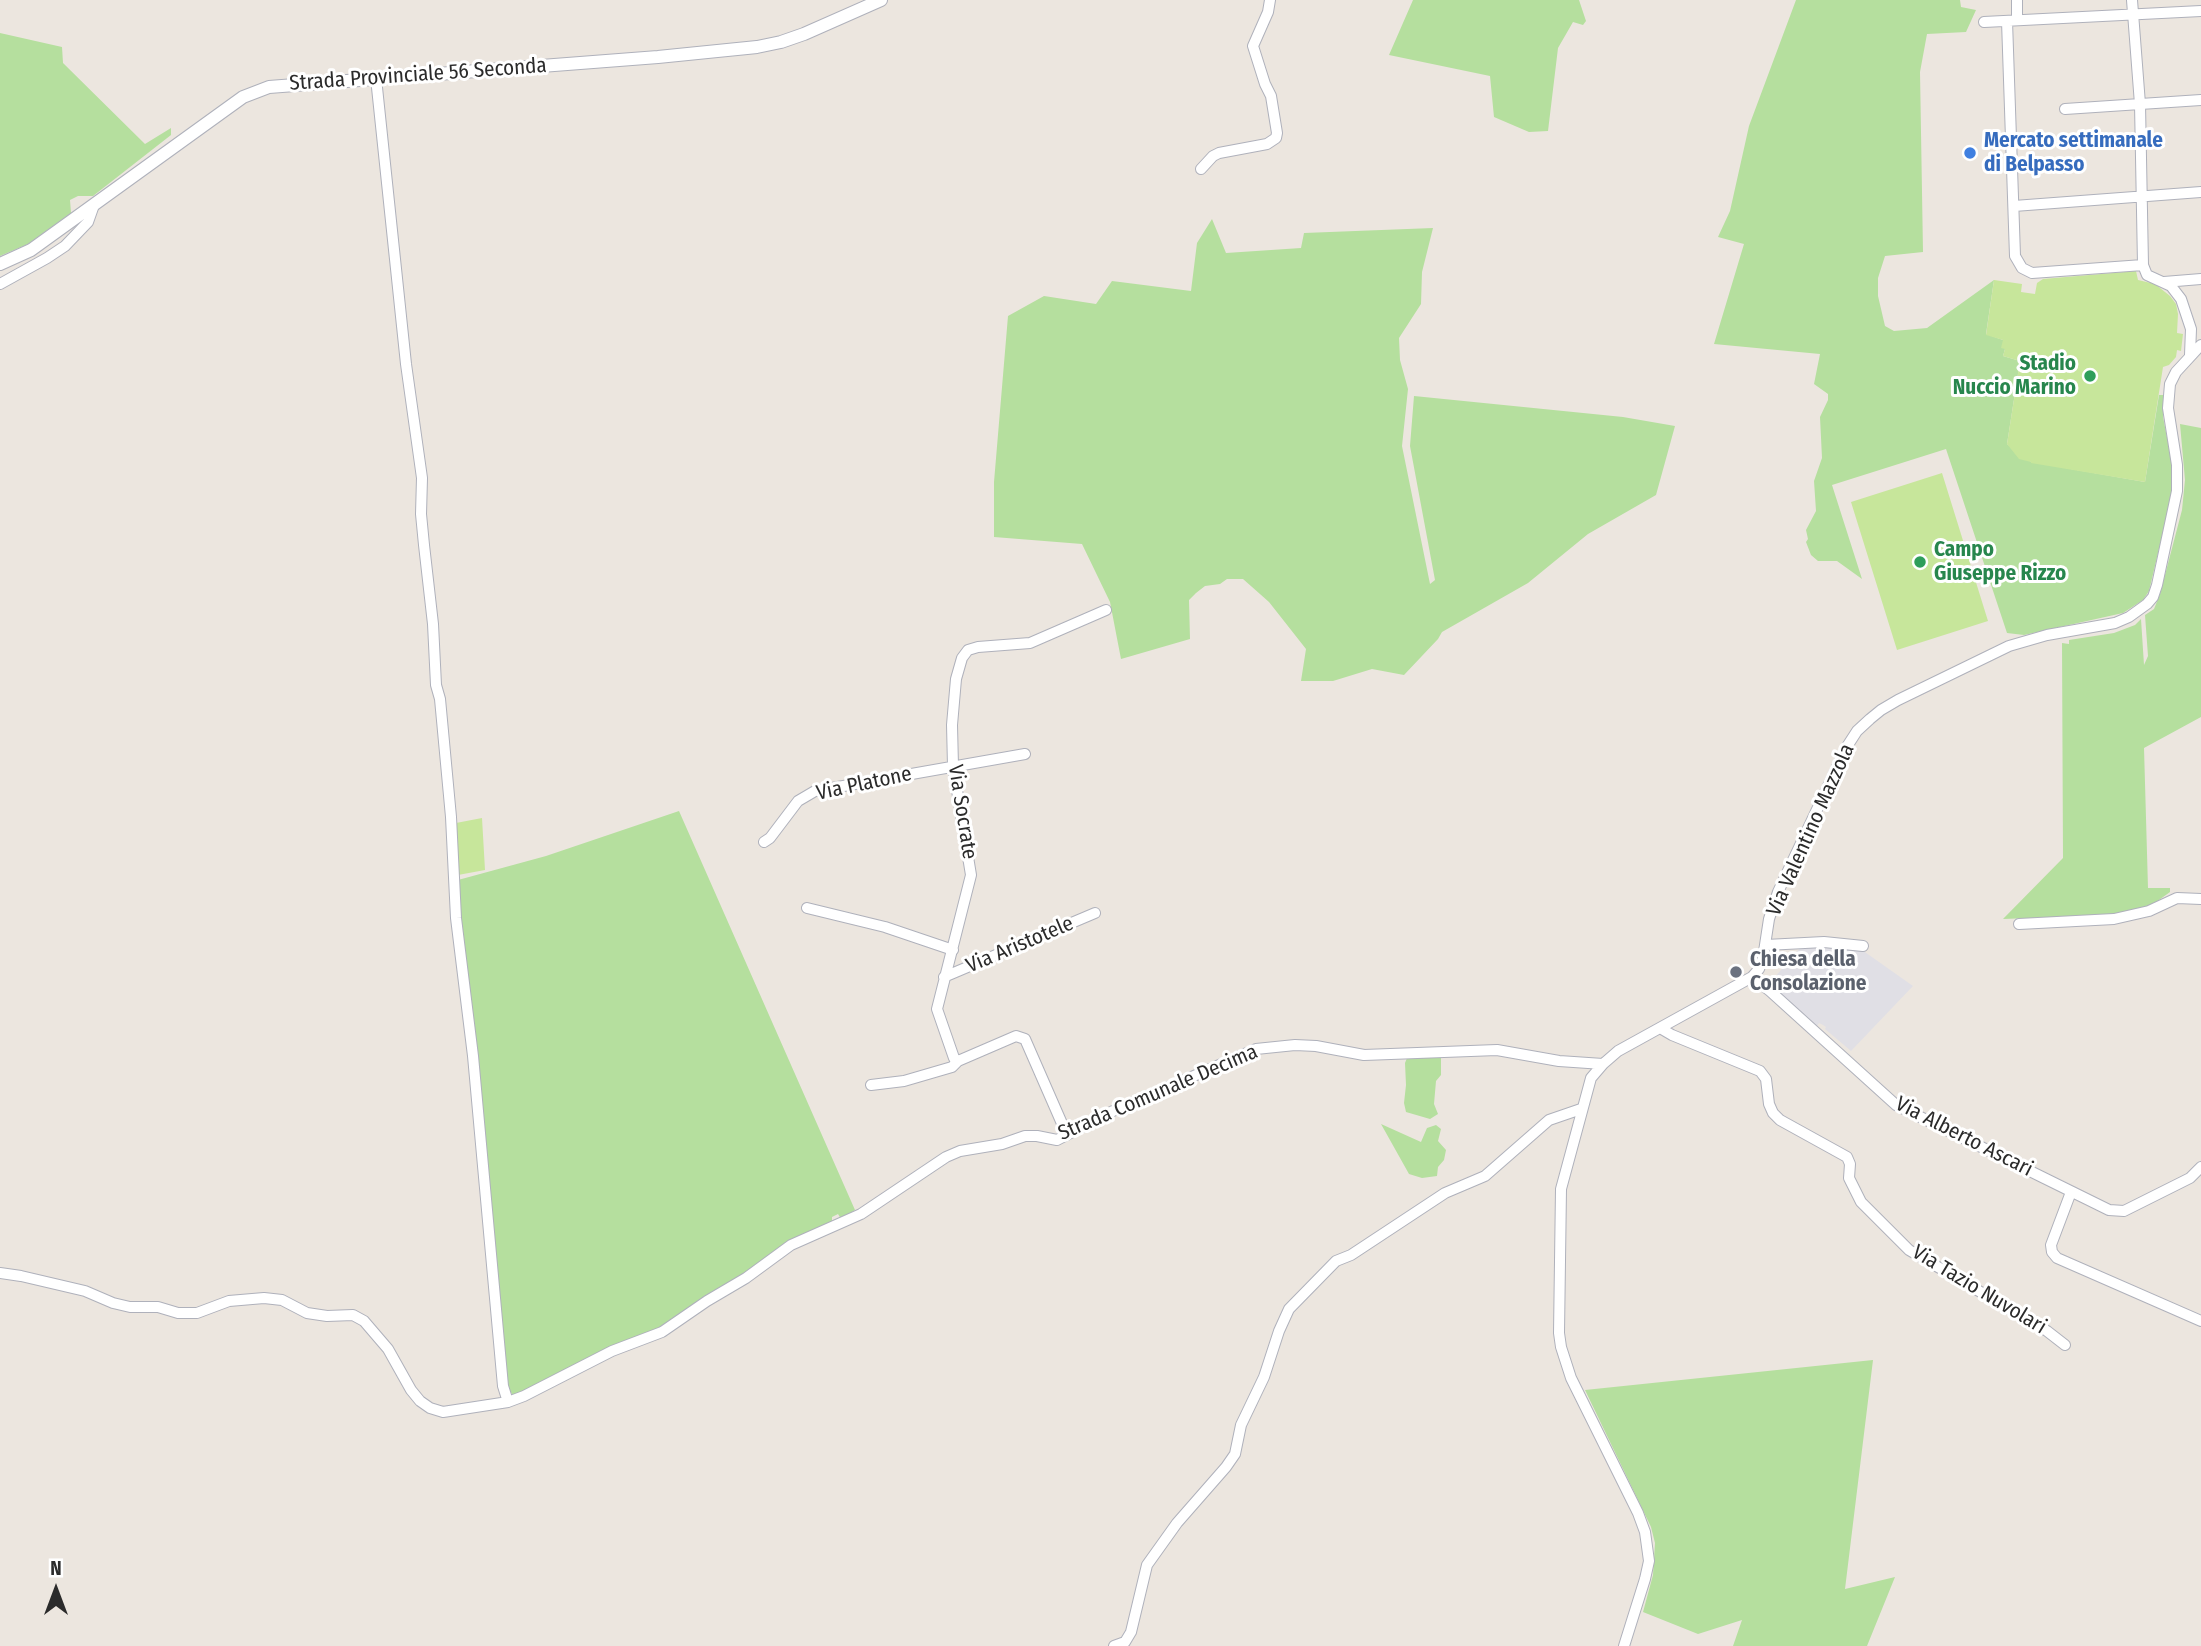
<!DOCTYPE html>
<html>
<head>
<meta charset="utf-8">
<style>
	body { margin:0 }
	#map { position:relative; width:2201px; height:1646px; overflow:hidden; background:#ece6df; font-family:"Fira Sans Condensed",sans-serif }
	canvas { display:block }
	.north { position:absolute; left:21px; top:1555px; width:70px; height:70px; -webkit-text-stroke:5px #fff; paint-order:stroke; rotate:0deg; font-size:19px; font-weight:700; line-height:28px; text-align:center; color:#2b2b2b }
	.north::after { content:''; display:block; margin:auto; width:24px; height:32px; background:#2b2b2b; clip-path:polygon(50% 0,100% 100%,50% 72%,0 100%) }
</style>
</head>
<body>
<div id="map">
<canvas width="2201" height="1646"></canvas>
<div class="north">N</div>
</div>
<script>
const context = document.querySelector('canvas').getContext('2d');
context.lineJoin = 'round';
function paint(path, color) { context.fillStyle = color; context.fill(path, 'evenodd'); }
const poly = rows => new Path2D(rows.map(r => 'M' + r).join(''));
function trace(path, color, width, dash) { context.strokeStyle = color; context.lineWidth = width; context.lineCap = dash ? 'butt' : 'round'; context.setLineDash(dash || []); context.stroke(path); }
function drawText(font, color, halo, rows, align = 'center') {
  context.font = font + ' "Fira Sans Condensed",sans-serif'; context.lineWidth = 6; context.setLineDash([]); context.textBaseline = 'middle'; context.strokeStyle = halo; context.fillStyle = color; for (const [text, x, y, turn = 0] of rows) {
    context.save(); context.translate(x, y); context.rotate((+turn || 0) * Math.PI / 180); context.textAlign = isNaN(turn) ? turn : align; if (halo) context.strokeText(text, 0, 0); context.fillText(text, 0, 0); context.restore();
  }
}
paint(poly([
	[1823,946,1862,950,1913,986,1851,1051,1825,1029,1826,1027,1823,1025,1819,1023,1817,1026,1772,986,1774,978,1800,948]
]), '#e0dfe5');
paint(poly([
	[1413,0,1579,0,1586,21,1583,25,1573,22,1558,48,1548,131,1529,132,1494,117,1490,76,1389,55],
	[1796,0,1960,0,1961,7,1976,10,1966,32,1927,34,1920,72,1923,252,1885,256,1878,278,1878,296,1885,326,1894,331,1927,328,1994,280,1986,334,2003,340,2005,349,2003,356,2020,361,2007,444,2031,462,2145,482,2159,395,2164,395,2163,417,2172,463,2172,494,2149,591,2143,600,2123,613,2024,635,2007,633,1946,449,1832,485,1862,579,1837,561,1818,561,1811,555,1806,542,1808,539,1806,530,1816,511,1814,481,1822,458,1820,417,1828,400,1828,394,1814,384,1820,354,1714,344,1744,244,1718,237,1730,211,1749,126],
	[0,33,62,47,63,63,145,144,171,128,171,135,93,196,78,196,70,200,71,213,28,244,0,256],
	[1212,219,1226,253,1301,248,1304,233,1433,228,1422,272,1421,304,1399,338,1400,360,1408,389,1402,446,1430,584,1435,580,1410,446,1414,396,1623,417,1675,426,1656,495,1588,534,1528,583,1442,632,1438,639,1404,675,1372,669,1333,681,1301,681,1306,649,1269,602,1243,579,1227,579,1220,584,1205,586,1196,593,1189,600,1190,639,1121,659,1110,602,1082,544,994,537,994,482,1008,316,1044,296,1096,304,1112,281,1191,291,1197,243],
	[2180,424,2201,428,2201,717,2144,748,2148,888,2170,888,2170,892,2148,908,2112,915,2003,919,2063,858,2062,643,2069,644,2069,640,2114,633,2135,625,2141,619,2144,665,2148,656,2145,615,2154,609,2160,594,2182,510,2185,480],
	[679,811,855,1210,841,1219,838,1214,832,1217,832,1222,748,1271,660,1328,513,1396,507,1385,463,958,458,880,546,856],
	[1441,1057,1441,1075,1436,1081,1434,1104,1438,1114,1430,1119,1406,1112,1404,1103,1406,1085,1405,1063,1407,1058],
	[1381,1124,1421,1142,1427,1128,1436,1125,1441,1129,1438,1141,1446,1150,1444,1160,1438,1167,1437,1176,1422,1178,1409,1174],
	[1873,1360,1845,1589,1895,1577,1867,1646,1733,1646,1742,1620,1698,1634,1643,1612,1653,1575,1655,1543,1651,1527,1585,1390]
]), '#b5df9e');
paint(poly([
	[2136,271,2138,280,2155,284,2170,296,2176,304,2178,314,2177,333,2183,334,2181,351,2177,350,2176,357,2169,365,2163,367,2145,482,2031,463,2031,462,2019,459,2007,444,2020,361,2003,356,2005,349,2001,348,2003,340,1986,335,1994,280,2022,284,2021,292,2035,294,2037,283,2043,279],
	[1942,473,1988,621,1897,650,1851,502],
	[482,818,485,870,458,875,456,823]
]), '#c7e69b');
const minor = poly([
	[2132,0,2140,104,2143,265,2147,275,2171,286,2181,299,2191,329,2190,355],
	[2017,20,2017,0],
	[2007,21,2015,256,2022,268,2032,273,2143,265],
	[1984,22,2201,11],
	[376,78,406,364,422,478,421,514,424,545,433,624,436,685,440,699,451,817,456,918,473,1056,503,1386,508,1402],
	[2065,109,2201,100],
	[1201,169,1213,156,1219,153,1267,144,1276,138,1277,133,1271,96,1265,84,1253,46,1268,12,1270,0],
	[2014,206,2201,192],
	[2164,282,2201,279],
	[0,284,47,258,65,246,88,222,94,205],
	[764,842,770,838,798,801,815,791,1025,754],
	[807,908,885,927,953,950],
	[2019,924,2114,919,2149,911,2177,898,2201,899],
	[1766,945,1824,942,1863,946],
	[944,977,1095,913],
	[1752,977,1770,991,1896,1105,2109,1210,2124,1211,2190,1178,2201,1167],
	[1660,1028,1672,1035,1760,1071,1766,1079,1769,1104,1773,1113,1780,1120,1847,1157,1850,1164,1849,1178,1861,1202,1909,1250,2047,1331,2065,1345],
	[871,1085,904,1081,952,1067,958,1061],
	[1067,1135,1025,1039,1016,1036,958,1061,954,1058,937,1009,971,875,953,766,952,725,956,679,962,658,968,650,978,647,1030,643,1106,610],
	[2071,1192,2051,1245,2052,1252,2057,1258,2201,1321],
	[0,1273,21,1276,85,1291,113,1303,130,1307,158,1307,178,1313,197,1313,229,1301,264,1298,282,1300,307,1313,327,1316,353,1315,364,1321,388,1349,411,1390,420,1401,430,1408,443,1412,508,1402,524,1396,612,1351,662,1332,707,1301,746,1278,791,1245,861,1214,946,1157,960,1151,1002,1144,1025,1136,1037,1136,1057,1140,1113,1111,1256,1049,1295,1045,1316,1046,1364,1055,1497,1050,1559,1061,1603,1064],
	[1114,1646,1125,1642,1131,1632,1147,1565,1177,1523,1226,1467,1235,1454,1241,1425,1264,1377,1279,1331,1289,1309,1336,1261,1351,1255,1445,1193,1485,1176,1549,1120,1581,1109],
	[1624,1646,1645,1579,1649,1561,1645,1532,1638,1513,1571,1378,1561,1347,1559,1333,1561,1189,1591,1078,1603,1064,1618,1051,1752,977,1759,969,1763,958,1769,919,1778,892,1846,748,1857,731,1870,719,1881,710,1898,700,2009,646,2047,635,2115,623,2129,617,2147,604,2153,597,2157,585,2177,491,2177,465,2168,408,2170,384,2176,372,2201,345]
]);
const tertiary = poly([
	[0,264,31,250,243,97,269,87,658,57,757,47,781,42,804,34,881,0]
]);
trace(minor, '#afb1bb', 12);
trace(tertiary, '#afb1bb', 14);
trace(minor, '#fff', 10);
trace(tertiary, '#fff', 12);
for (const [x, y, r, color] of [
	[1970,153,7,"#3f7fe0"],
	[2090,376,7,"#2e9e5b"],
	[1920,562,7,"#2e9e5b"],
	[1736,972,7,"#6b7280"]
]) { const dot = new Path2D(); dot.arc(x, y, r, 0, 2 * Math.PI); context.fillStyle = color; context.fill(dot); trace(dot, '#fff', 2.5); }
drawText('21px', '#2b2b2b', '#fff', [
	["Strada Provinciale 56 Seconda",418,75,-4],
	["Via Platone",864,784,-12],
	["Via Socrate",962,812,81],
	["Via Valentino Mazzola",1811,830,-66],
	["Via Aristotele",1020,945,-23],
	["Strada Comunale Decima",1158,1093,-23],
	["Via Alberto Ascari",1964,1137,27],
	["Via Tazio Nuvolari",1979,1290,31]
]);
drawText('bold 21px', '#366cbe', '#fff', [
	["Mercato settimanale",1984,141],
	["di Belpasso",1984,165]
], 'left');
drawText('bold 21px', '#27864d', '#fff', [
	["Stadio",2076,364],
	["Nuccio Marino",2076,388],
	["Campo",1934,550,"left"],
	["Giuseppe Rizzo",1934,574,"left"]
], 'right');
drawText('bold 21px', '#5b616d', '#fff', [
	["Chiesa della",1750,960],
	["Consolazione",1750,984]
], 'left');
</script>
</body>
</html>
